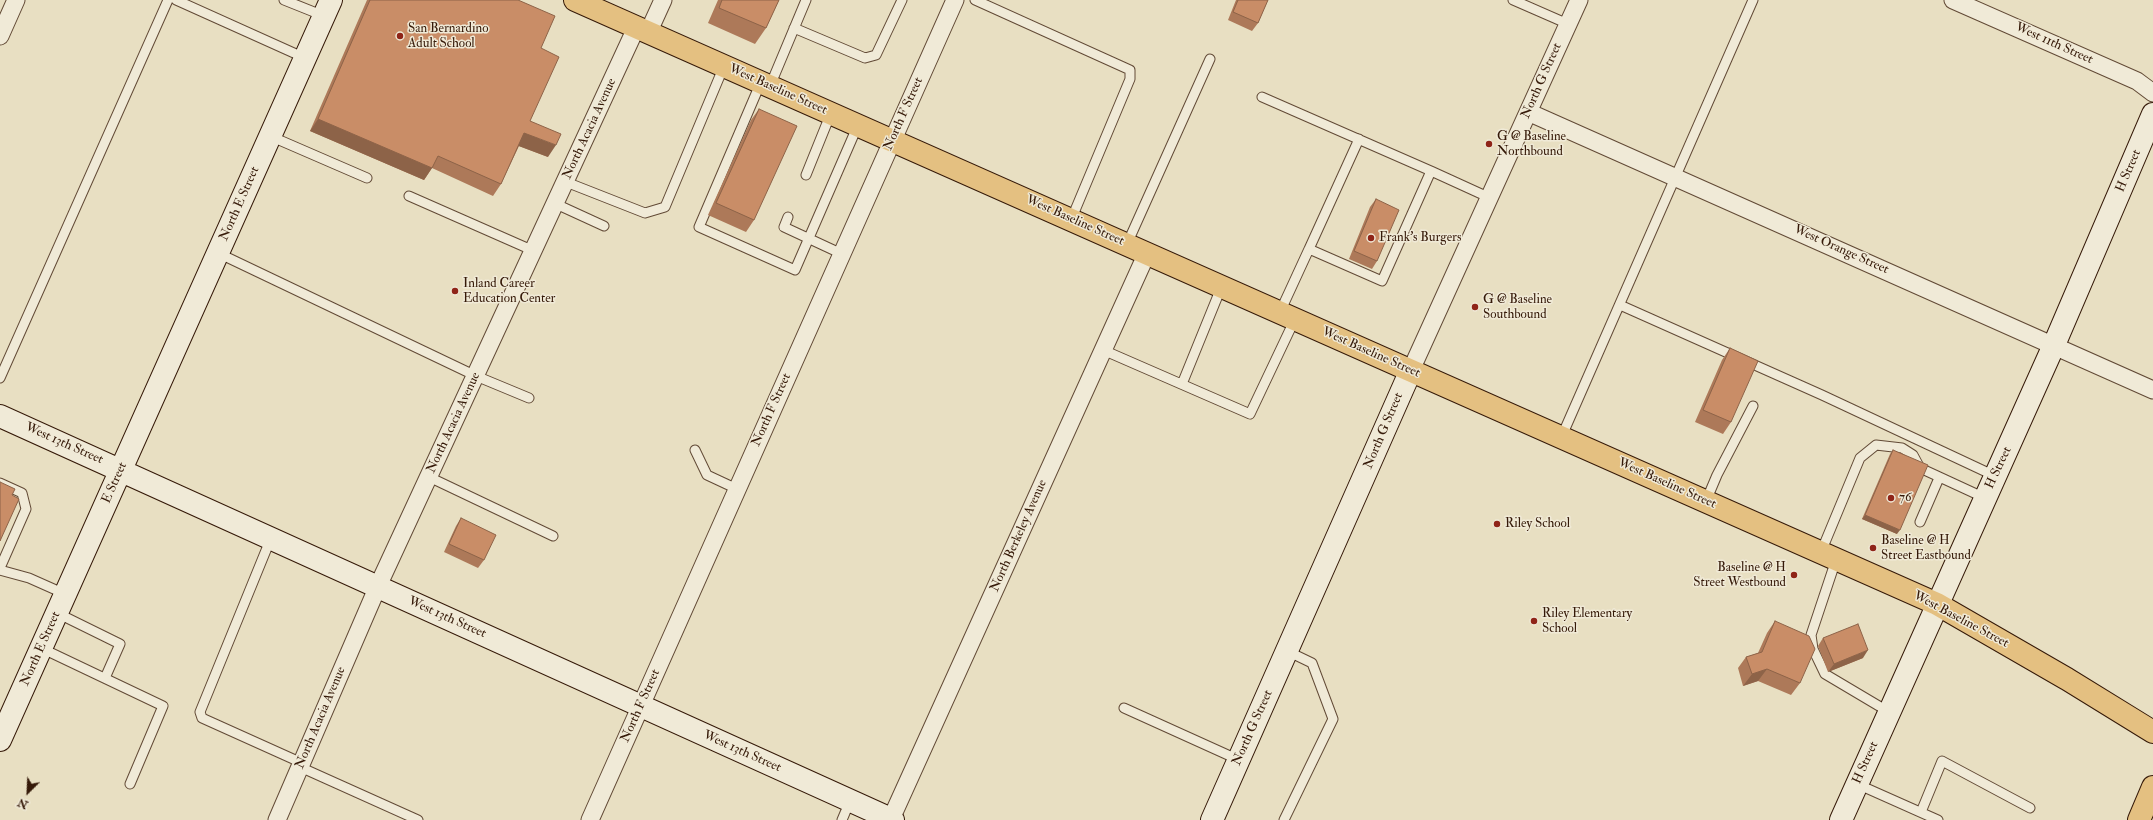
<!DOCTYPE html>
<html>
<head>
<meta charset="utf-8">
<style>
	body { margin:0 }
	#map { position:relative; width:2153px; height:820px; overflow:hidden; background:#e8dfc2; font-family:"IM FELL Double Pica",serif }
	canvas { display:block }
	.north { position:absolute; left:8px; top:772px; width:40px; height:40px; -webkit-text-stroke:3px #f0ead7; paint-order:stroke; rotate:204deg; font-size:11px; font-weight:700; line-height:16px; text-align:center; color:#351908 }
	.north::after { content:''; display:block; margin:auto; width:14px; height:18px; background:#351908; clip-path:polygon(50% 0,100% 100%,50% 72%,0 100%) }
</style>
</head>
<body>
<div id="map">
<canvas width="2153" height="820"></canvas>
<div class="north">N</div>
</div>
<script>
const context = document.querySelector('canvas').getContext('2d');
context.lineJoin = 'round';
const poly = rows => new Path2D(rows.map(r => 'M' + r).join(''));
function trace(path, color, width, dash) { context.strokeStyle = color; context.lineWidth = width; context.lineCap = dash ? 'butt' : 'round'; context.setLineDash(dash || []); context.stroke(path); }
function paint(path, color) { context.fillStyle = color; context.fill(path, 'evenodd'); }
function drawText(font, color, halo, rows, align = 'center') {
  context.font = font + ' "IM FELL Double Pica",serif'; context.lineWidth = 3; context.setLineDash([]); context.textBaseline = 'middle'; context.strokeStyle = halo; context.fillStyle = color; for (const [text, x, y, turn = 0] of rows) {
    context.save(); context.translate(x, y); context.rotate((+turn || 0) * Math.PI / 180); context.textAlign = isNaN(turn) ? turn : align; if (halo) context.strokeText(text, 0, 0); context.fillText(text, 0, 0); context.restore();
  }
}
const lane = poly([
	[176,0,305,58],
	[284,0,324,16],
	[975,0,1130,70,1130,79,1071,220],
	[1513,0,1568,24],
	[794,28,865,58,876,55,902,0],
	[761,82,699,227,795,270,858,125],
	[770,86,806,0],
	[1262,97,1431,171],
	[270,136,367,178],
	[806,175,831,113],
	[566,182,645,213,665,207,724,66],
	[409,196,534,251],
	[556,204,604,226],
	[788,217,784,227,842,254],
	[1127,244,1210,59],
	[1309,249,1359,139],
	[218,253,476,376,529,398],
	[1620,305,1822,395,1995,476],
	[1280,312,1309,249,1382,281,1431,171,1488,197],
	[1103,350,1250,414,1295,319],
	[0,378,168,0],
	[1182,384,1221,288],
	[1561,438,1753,0],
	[695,450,707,475,737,489],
	[429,477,553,536],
	[0,483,22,493,26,509,0,568],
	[1706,501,1717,475,1753,406],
	[1920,522,1939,478],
	[271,538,200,712,202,718,302,763],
	[1821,552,1860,458,1876,445,1902,448,1913,455,1920,468,1985,498],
	[1836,560,1811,635,1813,649,1825,674,1889,712],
	[0,570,29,578,65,594],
	[57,613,120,644,105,678],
	[41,648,163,706,130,784],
	[1124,708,1239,760],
	[300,767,418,820],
	[1857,784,1938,820],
	[1921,812,1942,761,2030,808],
	[842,820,850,801],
	[1284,820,1333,719,1312,663,1287,651]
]);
const street = poly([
	[1953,0,2137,81,2153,93],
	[648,33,663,0],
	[0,36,16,0],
	[1528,112,2153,390],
	[1411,370,1579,0],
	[891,819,1147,253],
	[277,820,378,586,636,28],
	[590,820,955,0]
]);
const secondary = poly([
	[0,416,893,820],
	[0,740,331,0],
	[1212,820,1411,370],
	[1841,820,2054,345,2153,114]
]);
const primary = poly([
	[575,0,1937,604,2067,679,2153,732]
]);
const highway = poly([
	[2139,820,2153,787]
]);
trace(lane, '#624a36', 11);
trace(street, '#624a36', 19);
trace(secondary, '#351908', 24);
trace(primary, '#351908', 24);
trace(highway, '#351908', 24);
trace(lane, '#f0ead7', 9);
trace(street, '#f0ead7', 17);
trace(secondary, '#f0ead7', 22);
trace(primary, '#e4c081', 22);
trace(highway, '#e4c081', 22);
paint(poly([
	[367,0,518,0,541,48,530,121,548,157,519,146,501,184,493,196,432,168,424,180,310,131],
	[718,0,779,0,766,28,755,44,708,23],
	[1236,0,1268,0,1258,23,1252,31,1228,20],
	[759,109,754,220,746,232,708,215,751,120],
	[1376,199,1377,261,1372,269,1349,259,1370,207],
	[1730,348,1731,422,1723,434,1695,422,1722,360],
	[1893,450,1897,534,1862,519,1890,454],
	[461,518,484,560,478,568,444,552,456,526],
	[1775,621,1800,683,1791,695,1758,681,1743,686,1738,668,1746,657,1758,653,1767,633],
	[1823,638,1863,658,1828,672,1818,646]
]), '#ad7959');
paint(poly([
	[318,119,432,168,424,180,310,131],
	[524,133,556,145,548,157,516,145],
	[1865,515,1900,530,1897,534,1862,519],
	[1868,650,1863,658,1828,672,1834,664],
	[1767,669,1758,681,1743,686,1752,674]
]), '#8d6348');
const building = poly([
	[370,0,518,0,555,16,541,48,559,57,530,121,561,134,556,145,524,133,501,184,438,156,432,168,318,119,370,0],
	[722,0,779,0,766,28,719,8,722,0],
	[1238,0,1268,0,1258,23,1233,12,1238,0],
	[759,109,797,126,754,220,716,203,759,109],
	[1376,199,1399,210,1377,261,1354,251,1376,199],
	[1730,348,1758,361,1731,422,1703,410,1730,348],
	[1893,450,1928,465,1900,530,1865,515,1893,450],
	[0,482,15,489,12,495,19,499,0,541,0,482],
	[461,518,496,535,484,560,449,544,461,518],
	[1775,621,1809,636,1815,649,1800,683,1767,669,1752,674,1746,657,1762,652,1775,621],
	[1858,624,1868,650,1834,664,1823,638,1858,624]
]);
paint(building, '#c98d67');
trace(building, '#8d6348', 1);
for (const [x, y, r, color] of [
	[400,36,4,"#8f2418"],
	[1489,144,4,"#8f2418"],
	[1371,238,4,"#8f2418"],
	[455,291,4,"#8f2418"],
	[1475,307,4,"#8f2418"],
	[1891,498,4,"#8f2418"],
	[1497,524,4,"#8f2418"],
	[1873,548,4,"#8f2418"],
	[1794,575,4,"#8f2418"],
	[1534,621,4,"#8f2418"]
]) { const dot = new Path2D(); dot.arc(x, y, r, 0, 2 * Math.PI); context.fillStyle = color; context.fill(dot); trace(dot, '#f0ead7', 1.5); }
drawText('13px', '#351908', '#f0ead7', [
	["San Bernardino",408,29],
	["Adult School",408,44],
	["G @ Baseline",1497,137],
	["Northbound",1497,152],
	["Frank's Burgers",1379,238],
	["Inland Career",463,284],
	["Education Center",463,299],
	["G @ Baseline",1483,300],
	["Southbound",1483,315],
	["76",1899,498],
	["Riley School",1505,524],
	["Baseline @ H",1881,541],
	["Street Eastbound",1881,556],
	["Baseline @ H",1786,568,"right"],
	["Street Westbound",1786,583,"right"],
	["Riley Elementary",1542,614],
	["School",1542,629]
], 'left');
drawText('13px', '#351908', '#f0ead7', [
	["West 11th Street",2054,44,24],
	["North G Street",1542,81,-66],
	["West Baseline Street",778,90,24],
	["North F Street",904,114,-66],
	["North Acacia Avenue",590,129,-65],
	["H Street",2129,171,-67],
	["North E Street",240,204,-66],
	["West Baseline Street",1075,221,24],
	["West Orange Street",1841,250,24],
	["West Baseline Street",1371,353,24],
	["North F Street",772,410,-66],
	["North Acacia Avenue",454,423,-65],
	["North G Street",1384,431,-67],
	["West 13th Street",64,444,24],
	["H Street",1999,468,-65],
	["E Street",115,483,-66],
	["West Baseline Street",1667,484,24],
	["North Berkeley Avenue",1019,536,-66],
	["West 13th Street",447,618,24],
	["West Baseline Street",1961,620,28],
	["North E Street",41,649,-66],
	["North F Street",641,706,-66],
	["North Acacia Avenue",321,718,-67],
	["North G Street",1253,728,-66],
	["West 13th Street",742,752,24],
	["H Street",1866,763,-66]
]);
</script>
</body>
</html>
